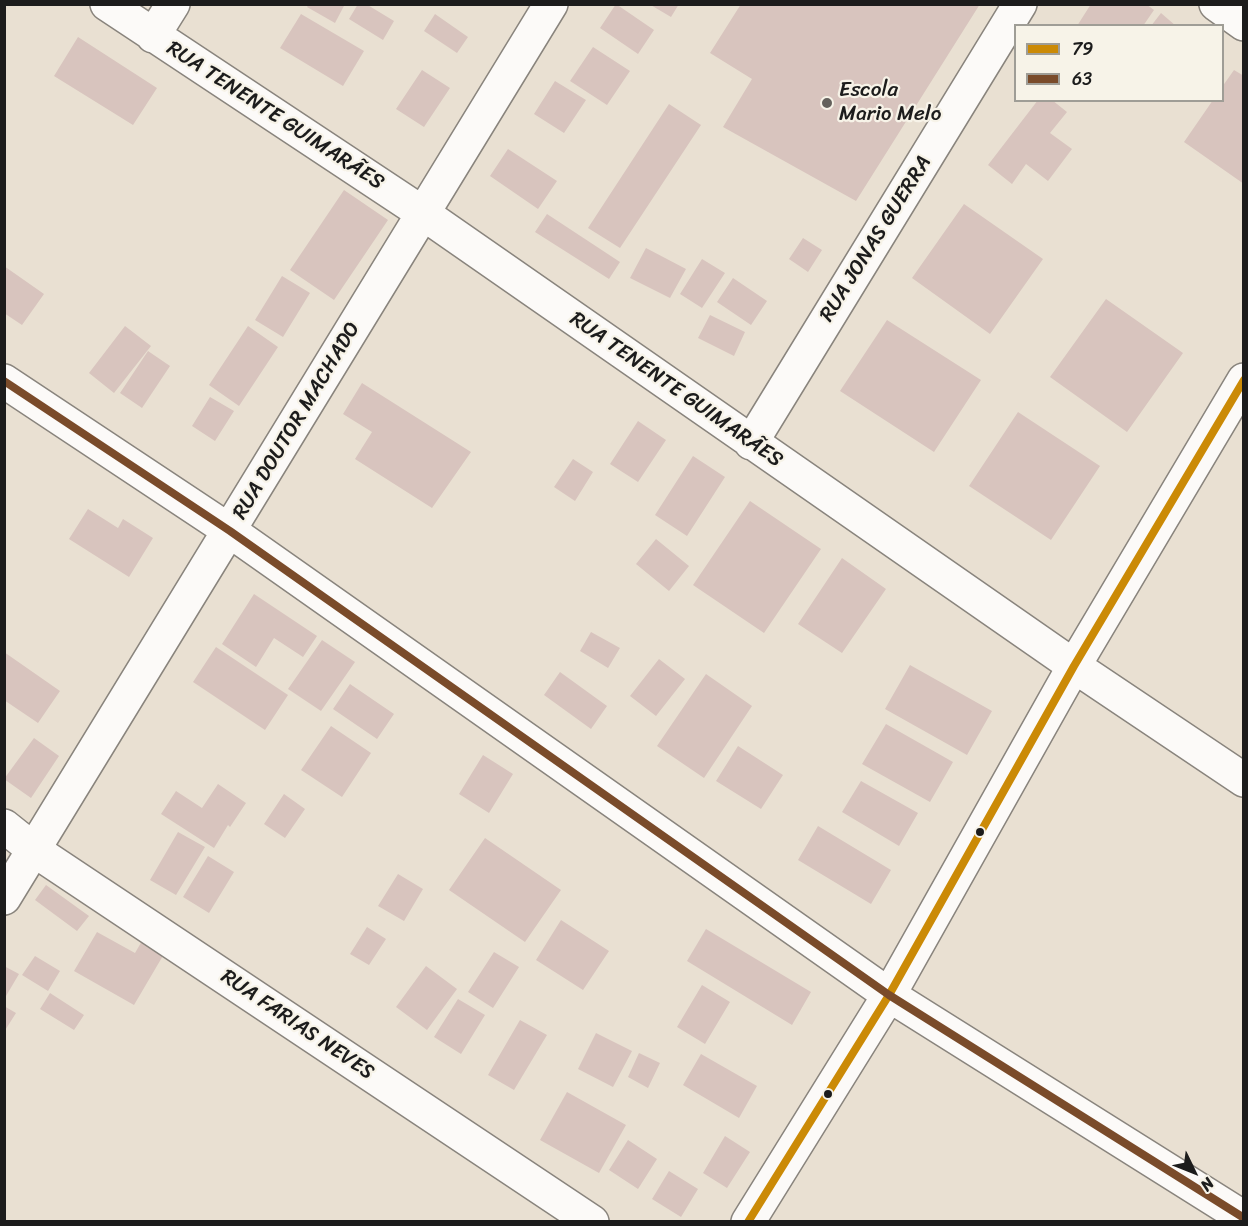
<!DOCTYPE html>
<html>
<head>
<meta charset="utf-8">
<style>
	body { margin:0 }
	#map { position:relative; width:1248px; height:1226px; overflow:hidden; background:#e9e0d2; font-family:Sriracha,sans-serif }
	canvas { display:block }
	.frame { position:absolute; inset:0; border:6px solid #1c1c1c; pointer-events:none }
	.legend { position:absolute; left:1014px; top:24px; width:210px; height:78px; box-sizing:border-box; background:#f7f3e8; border:2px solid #9f9d96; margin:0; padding:8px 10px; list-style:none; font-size:18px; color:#1c1c1c }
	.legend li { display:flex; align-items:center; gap:12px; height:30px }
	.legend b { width:30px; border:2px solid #9f9d96 }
	.north { position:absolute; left:1164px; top:1142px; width:60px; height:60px; -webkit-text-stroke:4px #f7f3e8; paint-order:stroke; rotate:133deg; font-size:16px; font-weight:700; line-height:24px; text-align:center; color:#1c1c1c }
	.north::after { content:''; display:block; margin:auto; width:21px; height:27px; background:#1c1c1c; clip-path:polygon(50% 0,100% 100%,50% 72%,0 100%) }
</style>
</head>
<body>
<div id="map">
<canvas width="1248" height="1226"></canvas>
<div class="frame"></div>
<ul class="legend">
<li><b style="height:8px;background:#cb8a06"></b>79</li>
<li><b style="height:8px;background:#7a4b2a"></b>63</li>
</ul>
<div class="north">N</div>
</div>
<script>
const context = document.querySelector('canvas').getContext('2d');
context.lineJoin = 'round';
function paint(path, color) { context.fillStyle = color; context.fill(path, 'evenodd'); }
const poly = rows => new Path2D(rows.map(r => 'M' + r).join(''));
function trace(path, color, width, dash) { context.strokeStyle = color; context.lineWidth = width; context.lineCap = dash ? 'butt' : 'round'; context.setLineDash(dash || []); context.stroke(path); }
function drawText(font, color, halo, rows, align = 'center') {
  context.font = font + ' Sriracha,sans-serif'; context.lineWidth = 4.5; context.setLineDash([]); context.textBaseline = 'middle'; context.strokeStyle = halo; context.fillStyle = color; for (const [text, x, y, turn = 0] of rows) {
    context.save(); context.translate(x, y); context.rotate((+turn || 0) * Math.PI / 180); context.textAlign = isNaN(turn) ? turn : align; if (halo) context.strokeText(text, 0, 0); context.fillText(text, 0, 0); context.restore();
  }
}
paint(poly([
	[309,4,345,4,335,23,307,7],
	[358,4,366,4,394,21,383,40,349,19],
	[616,4,654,30,638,54,600,28],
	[649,4,679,4,671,17],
	[741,4,980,4,856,201,723,127,752,79,710,53],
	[1091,4,1146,4,1154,10,1143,26,1077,26],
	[1161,13,1176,26,1151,26],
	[301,14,364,51,343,86,280,48],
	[435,14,468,37,457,53,424,31],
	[78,37,157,88,133,125,54,76],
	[593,47,630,71,607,105,570,81],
	[422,70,450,88,424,127,396,109],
	[1234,70,1244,76,1244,184,1184,142,1213,100,1222,100,1222,87],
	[555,81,586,100,564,133,534,114],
	[1038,100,1052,100,1067,112,1050,133,1072,149,1048,181,1026,164,1012,184,988,165],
	[669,104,701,125,620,248,588,228],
	[508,149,557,181,538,209,490,176],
	[344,190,388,220,334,300,290,270],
	[964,204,1043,259,990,334,912,278],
	[547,214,620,262,609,279,535,232],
	[803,238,822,250,808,272,789,259],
	[646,248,686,269,670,298,630,278],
	[702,259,725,273,702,308,680,294],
	[4,266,44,294,22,325,4,313],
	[282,276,310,293,283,337,255,320],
	[733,278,767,301,751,325,717,302],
	[1106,299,1183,353,1127,432,1050,377],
	[710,315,745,332,734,356,698,338],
	[887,320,981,380,934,452,840,391],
	[125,326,151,346,114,393,89,373],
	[248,326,278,347,239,406,209,385],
	[148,351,170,366,142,408,120,393],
	[362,383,471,452,432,508,355,459,372,432,343,414],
	[210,397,234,411,215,441,192,426],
	[1018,412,1100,466,1051,540,969,486],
	[638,421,666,440,638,482,610,464],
	[693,456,725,477,687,536,655,515],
	[573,459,593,472,575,501,554,487],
	[750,501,821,549,764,633,693,585],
	[88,509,118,528,123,519,153,538,129,577,69,539],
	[656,539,689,566,669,591,636,564],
	[842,558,886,589,842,653,798,624],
	[254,594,317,636,303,657,274,638,256,667,222,644],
	[591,632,620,648,608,668,580,651],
	[322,640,355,662,321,711,288,689],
	[216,647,288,695,265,730,193,682],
	[4,652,60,691,38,723,4,700],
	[659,659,685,679,656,716,630,696],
	[910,665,992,711,967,755,885,709],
	[560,672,607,706,591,729,544,695],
	[706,674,752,706,704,778,657,746],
	[350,684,394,714,377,739,333,709],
	[886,724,953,762,930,802,862,764],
	[331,726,371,753,342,797,301,770],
	[34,738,59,756,31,798,4,779],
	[738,746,783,775,761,809,716,781],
	[483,755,513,774,489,813,459,794],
	[861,781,918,813,899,846,842,812],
	[218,784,246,803,230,827,228,825,214,848,161,814,176,791,202,808],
	[284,794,305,809,285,838,264,824],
	[818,826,891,870,871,904,798,860],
	[178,832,205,847,176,895,150,880],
	[485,838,561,890,525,942,449,890],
	[208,856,234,872,209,913,183,897],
	[398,874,423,889,404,921,378,906],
	[46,885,89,916,77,931,35,900],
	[561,920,609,951,583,990,536,960],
	[367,927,386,939,369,965,350,954],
	[706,929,811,992,792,1025,687,961],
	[97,932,135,953,142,941,164,954,134,1005,74,971],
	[494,952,519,967,493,1008,468,992],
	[35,956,60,971,48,991,22,975],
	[4,966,19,974,6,996,4,995],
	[426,966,457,989,427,1030,396,1007],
	[702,985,730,1002,705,1044,677,1027],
	[50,993,84,1015,74,1030,40,1009],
	[458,999,485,1015,461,1054,434,1037],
	[4,1006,16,1013,4,1032],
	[520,1020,547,1035,514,1090,488,1075],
	[596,1033,632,1051,613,1087,578,1069],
	[639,1053,660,1063,648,1088,628,1077],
	[701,1054,757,1086,739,1118,683,1085],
	[567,1092,626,1125,599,1173,540,1140],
	[725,1136,750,1152,727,1188,703,1173],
	[628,1140,657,1159,638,1189,609,1170],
	[669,1171,698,1189,681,1217,652,1199]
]), '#d8c4be');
const street = poly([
	[107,4,424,214,1074,666,1244,780],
	[1216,4,1244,24],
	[153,36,173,4],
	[4,381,230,531,889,995,1244,1218],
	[751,443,1020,4],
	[4,826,34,850,592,1222],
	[4,898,551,4],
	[748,1222,889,995,1074,666,1244,380]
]);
trace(street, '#89847d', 36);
trace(street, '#fcfaf8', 33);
trace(poly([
	[748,1222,889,995,1074,666,1244,380]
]), '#cb8a06', 8);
trace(poly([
	[4,381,230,531,889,995,1244,1218]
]), '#7a4b2a', 8);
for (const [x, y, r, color] of [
	[827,103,6,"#64615c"],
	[980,832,5,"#1c1c1c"],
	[828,1094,5,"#1c1c1c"]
]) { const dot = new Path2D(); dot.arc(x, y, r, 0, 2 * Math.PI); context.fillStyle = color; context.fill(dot); trace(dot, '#f7f3e8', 2); }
drawText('21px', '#1c1c1c', '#f7f3e8', [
	["Escola",839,91],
	["Mario Melo",839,115]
], 'left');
drawText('21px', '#1c1c1c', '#f7f3e8', [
	["RUA TENENTE GUIMARÃES",275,116,33],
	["RUA JONAS GUERRA",876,239,-58],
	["RUA TENENTE GUIMARÃES",676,390,35],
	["RUA DOUTOR MACHADO",297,421,-59],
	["RUA FARIAS NEVES",297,1025,34]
]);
</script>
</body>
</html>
